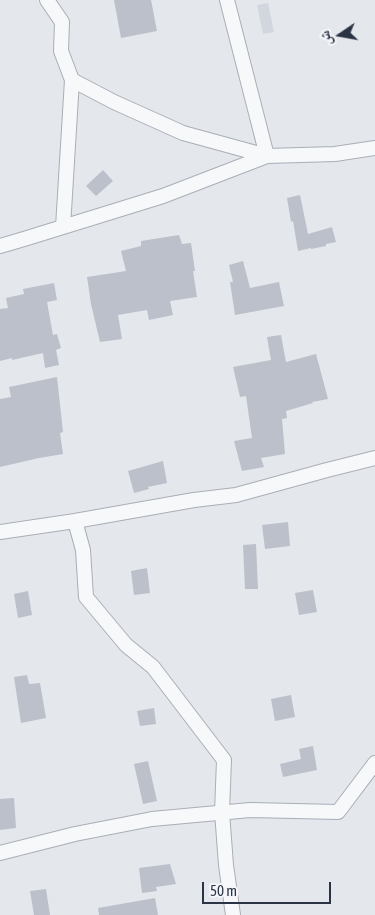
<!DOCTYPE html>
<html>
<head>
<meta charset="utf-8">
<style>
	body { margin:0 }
	#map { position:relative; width:375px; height:915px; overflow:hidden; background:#e4e7ec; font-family:"Asap Condensed","Noto Naskh Arabic",sans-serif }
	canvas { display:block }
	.north { position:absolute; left:315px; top:10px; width:50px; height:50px; -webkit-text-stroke:4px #f4f6f9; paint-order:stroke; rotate:258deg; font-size:14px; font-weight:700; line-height:20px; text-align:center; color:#2b3445 }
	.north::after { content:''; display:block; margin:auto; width:18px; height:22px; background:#2b3445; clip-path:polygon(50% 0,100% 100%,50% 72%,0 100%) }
	.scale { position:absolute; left:202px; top:882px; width:129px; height:22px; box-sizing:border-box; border:2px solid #2b3445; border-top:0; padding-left:6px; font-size:15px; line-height:18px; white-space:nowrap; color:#2b3445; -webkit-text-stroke:4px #f4f6f9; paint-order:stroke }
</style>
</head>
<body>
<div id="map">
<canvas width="375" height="915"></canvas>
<div class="north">ش</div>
<div class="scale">50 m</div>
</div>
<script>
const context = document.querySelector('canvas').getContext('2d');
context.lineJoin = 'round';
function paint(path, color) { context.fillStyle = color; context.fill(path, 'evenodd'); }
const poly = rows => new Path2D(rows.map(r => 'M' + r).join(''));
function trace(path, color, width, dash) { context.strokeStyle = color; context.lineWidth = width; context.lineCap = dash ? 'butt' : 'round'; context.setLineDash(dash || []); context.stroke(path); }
paint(poly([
	[268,3,274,32,263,34,257,5]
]), '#d2d6de');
paint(poly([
	[114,0,151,0,157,31,121,38],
	[103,170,113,181,96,196,86,186],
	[300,195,308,234,332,227,336,242,326,244,326,246,311,249,311,248,298,251,293,221,291,222,287,198],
	[179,235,182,244,191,243,195,271,193,271,197,297,170,301,173,315,149,320,147,310,118,315,122,339,100,342,91,304,87,277,126,271,121,251,141,246,141,241],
	[243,261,250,288,279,282,284,306,235,315,230,282,233,282,229,265],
	[54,283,57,300,47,302,53,335,57,334,61,348,56,350,59,365,45,368,43,353,12,360,12,358,0,361,0,309,8,308,6,298,24,294,23,289],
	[281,335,286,362,316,354,328,399,312,402,313,403,286,411,287,418,282,419,285,454,261,458,264,467,242,471,234,441,252,438,246,396,240,397,233,367,271,360,267,337],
	[57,377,63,432,60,433,63,454,39,458,0,467,0,399,11,397,9,387],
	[163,461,167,483,148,487,149,489,134,493,128,471],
	[288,522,290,546,265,549,262,525],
	[256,544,258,589,245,589,243,545],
	[147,568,150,593,134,595,131,571],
	[313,590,317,612,299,615,295,593],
	[28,591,32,615,18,618,14,594],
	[27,675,29,684,40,683,46,718,21,723,14,677],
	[291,695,295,717,275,721,271,699],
	[154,708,156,724,140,726,137,711],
	[313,746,317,770,283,777,280,764,301,759,299,749],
	[148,761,157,801,143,804,134,764],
	[14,798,16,828,0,830,0,799],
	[170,864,176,884,156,887,157,891,142,893,139,868],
	[46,889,50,915,34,915,30,891],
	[155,898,158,915,99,915,98,908]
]), '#bbc0ca');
const minor = poly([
	[47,0,62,22,61,51,72,80,114,102,183,133,267,156,335,154,375,148],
	[63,227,72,80],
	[0,246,24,239,163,196,267,156,227,0],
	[75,521,83,550,86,597,126,645,153,667,224,760,222,812,226,865,233,915],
	[0,532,75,521,194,500,236,495,327,470,375,458],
	[0,853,75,834,152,819,250,810,338,812,375,763]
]);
trace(minor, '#a9aeb7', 16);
trace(minor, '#f7f8fa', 14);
</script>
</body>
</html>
